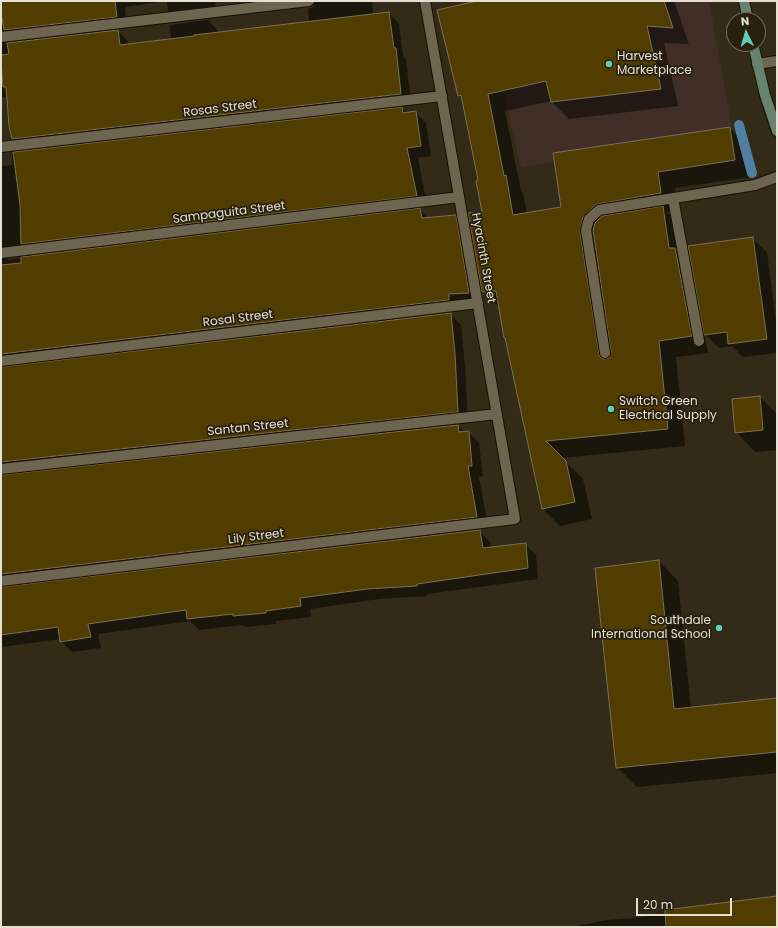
<!DOCTYPE html>
<html>
<head>
<meta charset="utf-8">
<style>
	body { margin:0 }
	#map { position:relative; width:778px; height:928px; overflow:hidden; background:#332a17; font-family:Poppins,sans-serif }
	canvas { display:block }
	.frame { position:absolute; inset:0; border:2px solid #e5dfd4; pointer-events:none }
	.north { position:absolute; left:726px; top:12px; width:40px; height:40px; box-sizing:border-box; background:#29200e; border:1px solid #746c5d; border-radius:50%; rotate:355deg; font-size:11px; font-weight:700; line-height:16px; text-align:center; color:#e5dfd4 }
	.north::after { content:''; display:block; margin:auto; width:14px; height:18px; background:#5dceb9; clip-path:polygon(50% 0,100% 100%,50% 72%,0 100%) }
	.scale { position:absolute; left:636px; top:898px; width:96px; height:18px; box-sizing:border-box; border:2px solid #e5dfd4; border-top:0; padding-left:5px; font-size:12px; line-height:14px; white-space:nowrap; color:#e5dfd4; -webkit-text-stroke:3px #29200e; paint-order:stroke }
</style>
</head>
<body>
<div id="map">
<canvas width="778" height="928"></canvas>
<div class="frame"></div>
<div class="north">N</div>
<div class="scale">20 m</div>
</div>
<script>
const context = document.querySelector('canvas').getContext('2d');
context.lineJoin = 'round';
function paint(path, color) { context.fillStyle = color; context.fill(path, 'evenodd'); }
const poly = rows => new Path2D(rows.map(r => 'M' + r).join(''));
function trace(path, color, width, dash) { context.strokeStyle = color; context.lineWidth = width; context.lineCap = dash ? 'butt' : 'round'; context.setLineDash(dash || []); context.stroke(path); }
function drawText(font, color, halo, rows, align = 'center') {
  context.font = font + ' Poppins,sans-serif'; context.lineWidth = 3.5; context.setLineDash([]); context.textBaseline = 'middle'; context.strokeStyle = halo; context.fillStyle = color; for (const [text, x, y, turn = 0] of rows) {
    context.save(); context.translate(x, y); context.rotate((+turn || 0) * Math.PI / 180); context.textAlign = isNaN(turn) ? turn : align; if (halo) context.strokeText(text, 0, 0); context.fillText(text, 0, 0); context.restore();
  }
}
paint(poly([
	[482,1,709,1,732,127,521,168]
]), '#402e27');
paint(poly([
	[1,1,166,1,125,7,127,27,11,41,4,44,118,31,128,41,128,45,171,40,170,25,208,20,218,31,218,33,309,23,308,9,314,7,315,3,313,1,372,1,373,16,389,13,399,24,403,56,406,59,411,104,21,149,11,139,8,97,1,97],
	[167,1,215,1,217,17,179,21,168,11],
	[482,1,674,1,689,44,664,43,678,106,569,119,551,101,505,111,521,191,523,193,527,213,562,207,729,128,747,145,751,177,675,188,678,210,667,212,680,225,684,258,693,267,753,239,767,252,777,329,777,353,743,357,732,346,719,348,704,333,708,353,676,357,685,446,562,458,583,479,592,519,560,526,543,509,500,308,483,291,483,213,479,181,463,99,459,95],
	[402,108,408,114,416,113,426,123,431,156,418,158,427,206,11,257,7,260,419,209,429,219,455,216,466,227,479,303,459,304,460,310,11,365,7,368,450,314,461,325,465,366,468,422,11,473,7,476,458,426,465,433,468,432,479,443,483,476,479,477,488,527,11,585,7,588,479,531,490,542,491,548,525,544,536,555,538,579,427,594,427,596,379,599,310,609,311,617,276,621,276,624,245,627,242,625,199,630,190,621,98,634,101,648,72,652,61,641,61,639,1,647,1,166,12,165,12,153],
	[760,397,777,414,777,450,755,452,736,432],
	[659,561,678,581,691,708,777,699,777,773,637,787,617,767],
	[777,897,777,927,572,927,607,920,633,918]
]), '#0007');
trace(poly([
	[739,125,752,173]
]), '#517ea3', 10);
const building = poly([
	[1,1,115,1,117,17,4,30,1,12,1,1],
	[477,1,664,1,673,28,647,26,661,89,551,102,546,81,488,94,504,176,506,175,513,215,561,207,553,153,730,127,735,160,658,172,661,193,598,204,595,205,583,217,580,231,599,354,600,357,603,359,609,358,611,352,593,230,595,223,602,216,663,206,669,248,675,248,692,336,659,341,668,429,546,441,566,461,575,502,542,509,505,338,504,338,496,291,482,292,468,213,482,212,476,181,478,180,461,95,458,96,437,10,477,1],
	[389,12,394,48,396,48,401,94,12,139,9,126,6,87,3,87,1,61,1,55,9,54,7,43,118,30,120,45,194,36,194,35,389,12],
	[402,107,403,113,416,111,421,146,407,148,417,196,21,244,20,205,13,152,402,107],
	[420,208,422,218,456,215,469,293,449,294,449,300,1,354,1,265,21,263,21,257,420,208],
	[753,237,767,339,728,344,727,332,704,335,688,246,753,237],
	[451,313,455,354,458,412,1,462,1,367,451,313],
	[760,396,763,430,735,433,732,399,760,396],
	[458,425,459,432,469,431,472,466,468,466,477,517,1,574,1,475,458,425],
	[480,530,483,548,526,543,528,568,417,584,417,586,367,589,300,598,301,606,266,611,266,613,233,616,233,614,187,619,186,610,88,624,91,637,60,642,58,627,1,635,1,587,480,530],
	[659,560,674,709,777,698,777,752,616,768,595,568,659,560],
	[777,896,777,927,666,927,665,910,777,896]
]);
paint(building, '#523d01');
trace(building, '#796f5a', 1);
const minor = poly([
	[1,37,309,1],
	[757,64,777,61],
	[1,147,442,96],
	[673,198,699,341],
	[1,253,459,197],
	[605,353,586,230,589,219,599,210,755,185,777,177],
	[1,361,478,303],
	[1,469,497,414],
	[1,581,515,519,425,1]
]);
const secondary = poly([
	[744,1,748,20],
	[753,44,765,95,777,131]
]);
trace(minor, '#1a1202', 12);
trace(secondary, '#1a1202', 12);
trace(minor, '#6e6550', 10);
trace(secondary, '#65836f', 10);
for (const [x, y, r, color] of [
	[609,64,4,"#5dceb9"],
	[611,409,4,"#5dceb9"],
	[719,628,4,"#5dceb9"]
]) { const dot = new Path2D(); dot.arc(x, y, r, 0, 2 * Math.PI); context.fillStyle = color; context.fill(dot); trace(dot, '#29200e', 1.5); }
drawText('12px', '#e5dfd4', '#29200e', [
	["Harvest",617,57],
	["Marketplace",617,71],
	["Switch Green",619,402],
	["Electrical Supply",619,416],
	["Southdale",711,621,"right"],
	["International School",711,635,"right"]
], 'left');
drawText('12px', '#e5dfd4', '#29200e', [
	["Rosas Street",220,109,-7],
	["Sampaguita Street",229,213,-7],
	["Hyacinth Street",483,258,80],
	["Rosal Street",238,319,-7],
	["Santan Street",248,428,-6],
	["Lily Street",256,537,-7]
]);
</script>
</body>
</html>
